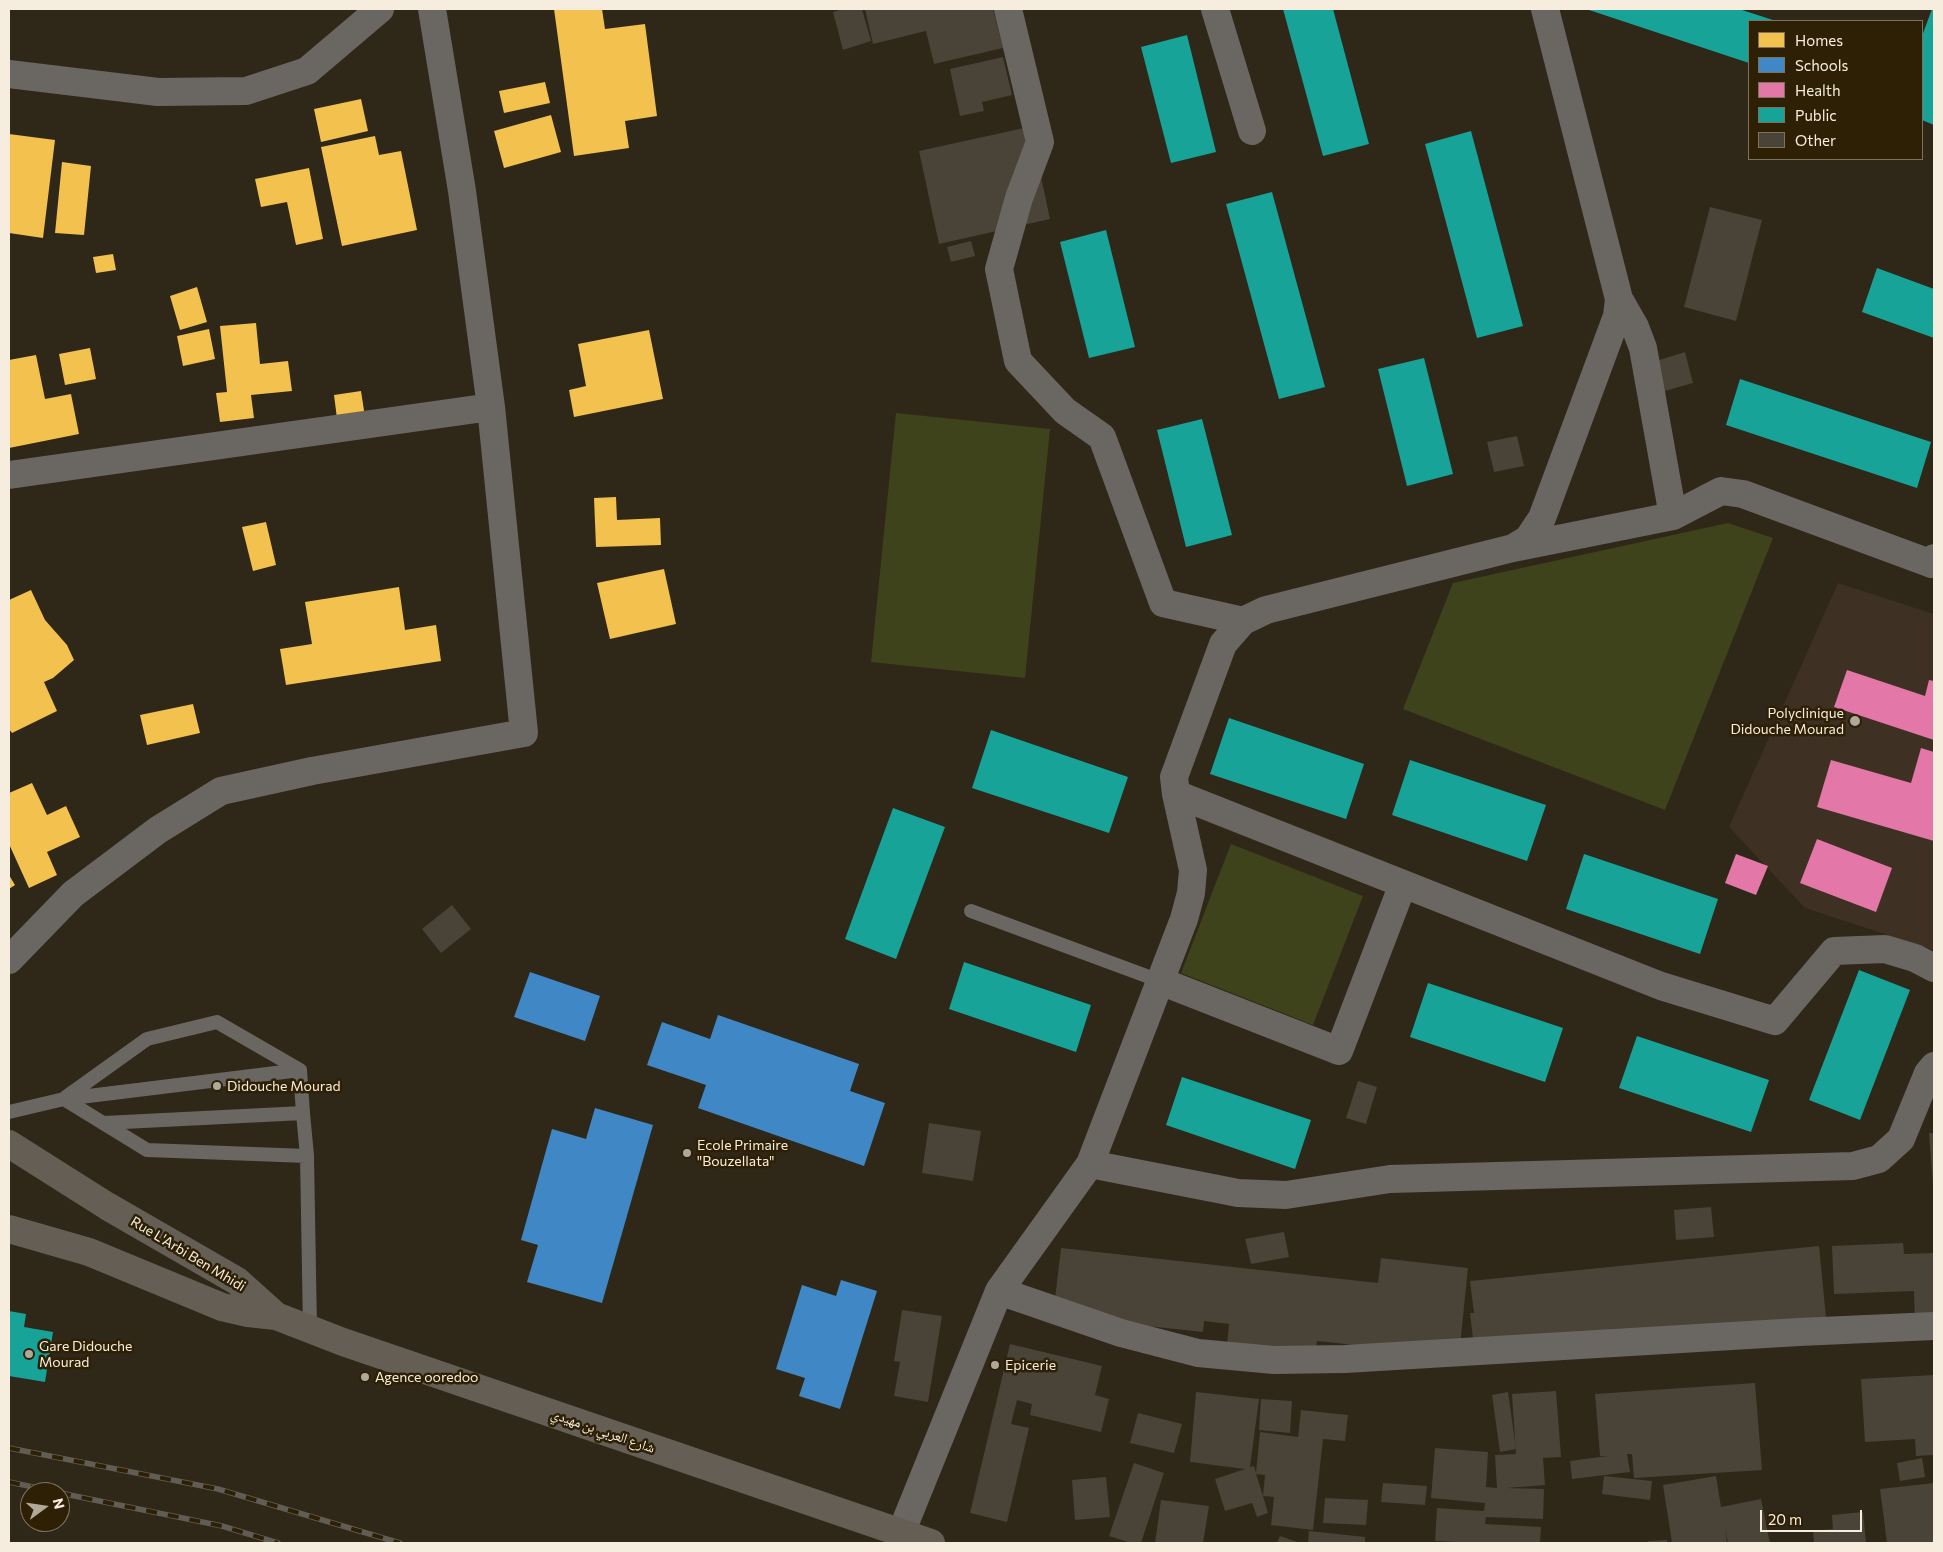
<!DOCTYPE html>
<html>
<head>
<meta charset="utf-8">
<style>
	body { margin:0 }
	#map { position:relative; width:1943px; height:1552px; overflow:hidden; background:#2f2718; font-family:Commissioner,sans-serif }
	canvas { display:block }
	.frame { position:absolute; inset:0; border:10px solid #f6edde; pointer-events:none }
	.legend { position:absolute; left:1748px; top:20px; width:175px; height:140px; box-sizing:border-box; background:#2e2005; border:1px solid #7e725c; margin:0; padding:6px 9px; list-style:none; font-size:15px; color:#f6edde }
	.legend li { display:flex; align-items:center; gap:10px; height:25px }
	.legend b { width:25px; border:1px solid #7e725c }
	.north { position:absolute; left:20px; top:1482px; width:50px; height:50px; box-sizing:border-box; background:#2e2005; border:1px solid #7e725c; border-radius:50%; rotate:76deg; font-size:14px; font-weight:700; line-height:20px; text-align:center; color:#f6edde }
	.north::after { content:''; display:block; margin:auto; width:18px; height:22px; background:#b0a899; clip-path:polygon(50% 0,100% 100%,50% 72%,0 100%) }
	.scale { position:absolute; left:1760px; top:1510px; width:102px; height:22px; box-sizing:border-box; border:2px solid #f6edde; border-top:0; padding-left:6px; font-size:15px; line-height:18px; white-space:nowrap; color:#f6edde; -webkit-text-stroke:4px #2e2005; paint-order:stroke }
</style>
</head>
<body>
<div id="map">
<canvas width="1943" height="1552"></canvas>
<div class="frame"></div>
<ul class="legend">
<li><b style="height:14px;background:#f2c14e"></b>Homes</li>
<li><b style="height:14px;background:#3f88c5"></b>Schools</li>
<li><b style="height:14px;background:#e377a8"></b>Health</li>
<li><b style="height:14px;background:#17a398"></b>Public</li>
<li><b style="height:14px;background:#4a4338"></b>Other</li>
</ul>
<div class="north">N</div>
<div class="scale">20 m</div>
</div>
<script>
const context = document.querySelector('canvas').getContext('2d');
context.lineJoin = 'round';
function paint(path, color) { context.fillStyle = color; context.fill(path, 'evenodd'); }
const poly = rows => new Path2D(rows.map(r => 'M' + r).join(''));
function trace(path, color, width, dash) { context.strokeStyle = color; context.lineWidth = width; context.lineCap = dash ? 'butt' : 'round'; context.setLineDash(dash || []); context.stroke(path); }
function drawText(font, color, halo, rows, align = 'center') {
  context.font = font + ' Commissioner,"Noto Naskh Arabic",sans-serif'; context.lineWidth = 5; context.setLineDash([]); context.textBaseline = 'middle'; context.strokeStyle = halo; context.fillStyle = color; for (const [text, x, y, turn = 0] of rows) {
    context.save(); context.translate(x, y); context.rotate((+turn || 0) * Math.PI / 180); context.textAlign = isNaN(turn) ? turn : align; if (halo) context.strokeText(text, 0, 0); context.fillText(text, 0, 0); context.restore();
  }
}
paint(poly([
	[1838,583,1934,614,1934,950,1805,908,1729,827]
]), '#3e3022');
paint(poly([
	[896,413,1050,429,1025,678,871,662],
	[1728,523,1773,538,1665,810,1403,709,1453,583],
	[1231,844,1363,896,1313,1025,1181,973]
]), '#3e431c');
paint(poly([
	[554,9,602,9,605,29,645,24,657,116,625,121,629,148,574,156],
	[545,82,550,103,504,113,499,91],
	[361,99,368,131,321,142,314,109],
	[551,115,561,152,504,168,494,131],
	[9,134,55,140,43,238,9,233],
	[375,136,379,155,401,151,417,230,342,246,321,147],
	[62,162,91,166,84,235,55,233],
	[309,168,323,239,296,245,287,202,261,207,255,179],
	[113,254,116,270,96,273,93,257],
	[197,287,207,322,180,330,170,296],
	[256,323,260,364,288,361,292,391,251,395,254,418,220,422,216,393,227,392,220,326],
	[209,329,215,359,183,366,177,336],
	[649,330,663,399,574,417,569,390,586,386,578,344],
	[90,348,96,379,65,385,59,354],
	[36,355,45,399,71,394,79,434,9,448,9,360],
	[361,391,367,430,339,434,334,395],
	[616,497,617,520,660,518,661,545,596,547,594,498],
	[266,522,276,565,253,571,242,527],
	[664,569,676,624,610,639,597,583],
	[399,587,405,630,436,625,441,661,286,685,280,649,312,644,305,602],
	[31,590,45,620,67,645,74,660,53,678,44,682,57,711,12,733,9,729,9,600],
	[193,704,200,733,147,745,140,715],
	[32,783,47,815,66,806,80,837,47,852,57,875,29,888,9,844,9,793],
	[9,875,15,885,9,889]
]), '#f2c14e');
paint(poly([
	[530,972,600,996,585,1041,514,1017],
	[718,1015,859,1064,850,1091,885,1103,864,1166,698,1108,706,1085,647,1065,662,1022,710,1039],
	[595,1108,653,1125,602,1303,527,1282,538,1245,521,1240,552,1129,586,1139],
	[841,1280,877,1291,840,1409,799,1396,805,1378,776,1369,802,1285,836,1296]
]), '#3f88c5');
paint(poly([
	[1847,670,1925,696,1929,680,1934,681,1934,740,1834,707],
	[1921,748,1934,752,1934,841,1817,807,1831,760,1911,783],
	[1817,839,1892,868,1876,912,1800,883],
	[1736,854,1768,866,1756,895,1725,883]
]), '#e377a8');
paint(poly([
	[1283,9,1333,9,1369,144,1323,156],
	[1586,9,1739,9,1776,21,1749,21,1749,63],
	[1932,9,1934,9,1934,125,1922,120,1922,36],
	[1187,35,1216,152,1171,163,1141,47],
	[1471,131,1523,326,1477,338,1425,144],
	[1272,192,1325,387,1279,399,1226,204],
	[1106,230,1135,347,1089,358,1060,242],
	[1877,268,1934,289,1934,338,1862,312],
	[1424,358,1453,474,1407,486,1378,369],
	[1740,379,1931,442,1917,488,1726,425],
	[1202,419,1232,535,1186,547,1157,430],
	[1229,718,1364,764,1346,819,1210,774],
	[991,730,1128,777,1109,833,972,788],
	[1410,760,1546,805,1527,861,1392,815],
	[893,808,945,827,896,959,845,939],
	[1584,854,1718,899,1700,954,1566,909],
	[964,962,1091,1005,1076,1052,949,1009],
	[1859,970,1910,990,1860,1120,1809,1100],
	[1428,983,1563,1028,1545,1082,1410,1037],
	[1637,1036,1769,1080,1751,1132,1619,1088],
	[1182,1077,1311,1120,1295,1169,1166,1125],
	[9,1311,26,1314,24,1327,53,1332,45,1382,9,1376]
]), '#17a398');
paint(poly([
	[843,9,862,9,871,41,843,50,833,12],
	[865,9,993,9,1003,48,934,64,926,31,873,44],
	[1003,57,1012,95,982,102,984,111,960,116,950,69],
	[1024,128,1038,163,1050,219,939,244,919,151],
	[1710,207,1762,220,1736,321,1684,307],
	[971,241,975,256,951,262,947,247],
	[1685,352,1693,383,1661,392,1653,362],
	[1517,436,1524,466,1494,472,1487,442],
	[452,905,471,929,441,953,422,929],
	[1358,1081,1377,1087,1366,1124,1346,1118],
	[929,1123,981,1131,973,1181,922,1173],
	[1929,1133,1934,1133,1934,1185,1933,1185],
	[1711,1207,1714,1237,1676,1240,1674,1210],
	[1284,1232,1289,1257,1251,1264,1245,1239],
	[1903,1243,1904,1254,1934,1253,1934,1324,1915,1325,1914,1291,1834,1294,1832,1246],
	[1819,1246,1826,1317,1474,1348,1470,1313,1474,1313,1470,1281],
	[1061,1248,1378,1283,1381,1258,1468,1268,1459,1356,1317,1341,1315,1355,1227,1346,1229,1324,1204,1321,1203,1332,1053,1316],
	[902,1310,942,1316,928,1402,894,1396,900,1362,894,1361],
	[1010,1344,1102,1366,1095,1395,1109,1399,1101,1432,1030,1415,1032,1404,1017,1400,1011,1424,1029,1428,1007,1522,970,1513],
	[1934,1375,1934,1455,1916,1456,1915,1439,1865,1442,1861,1379],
	[1755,1383,1762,1470,1634,1478,1632,1454,1627,1454,1630,1472,1572,1479,1570,1461,1608,1456,1600,1456,1595,1394],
	[1556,1391,1561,1457,1543,1458,1545,1485,1507,1488,1544,1489,1543,1519,1486,1517,1485,1524,1541,1527,1540,1543,1480,1543,1435,1541,1437,1508,1484,1511,1485,1503,1431,1498,1435,1448,1488,1452,1486,1487,1497,1488,1495,1455,1516,1454,1512,1394],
	[1196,1392,1259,1399,1250,1467,1254,1466,1256,1473,1260,1432,1298,1437,1301,1410,1348,1415,1345,1441,1323,1439,1313,1530,1271,1525,1274,1497,1263,1496,1268,1513,1257,1517,1252,1503,1225,1511,1215,1479,1245,1469,1190,1462],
	[1256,1474,1265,1475,1263,1496,1257,1477],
	[1508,1392,1516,1449,1500,1452,1492,1395],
	[1261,1399,1292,1401,1290,1433,1259,1430],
	[1138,1413,1182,1424,1174,1453,1130,1443],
	[1922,1458,1925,1477,1900,1481,1897,1463],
	[1134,1463,1164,1473,1141,1543,1131,1543,1109,1536],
	[1604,1476,1652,1481,1650,1500,1602,1494],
	[1716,1476,1721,1507,1761,1499,1770,1543,1728,1543,1725,1528,1727,1543,1672,1543,1663,1485],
	[1106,1477,1110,1517,1075,1520,1072,1480],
	[1383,1483,1427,1486,1425,1505,1381,1502],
	[1934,1483,1934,1543,1887,1543,1880,1489],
	[1325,1498,1368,1500,1366,1525,1323,1523],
	[1161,1500,1209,1506,1203,1543,1155,1543],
	[1863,1512,1866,1543,1814,1543,1813,1531,1833,1529,1832,1515],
	[1309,1531,1365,1537,1365,1543,1308,1543],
	[1280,1536,1300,1543,1277,1543],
	[1667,1540,1667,1543,1648,1543,1648,1541]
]), '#4a4338');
trace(poly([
	[971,911,1160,981],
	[66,1097,147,1039,217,1022,300,1070],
	[64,1099,300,1070,303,1113],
	[9,1112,64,1099,147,1150,307,1156,310,1329],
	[104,1123,303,1113,307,1156]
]), '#6a6661', 14);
trace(poly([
	[1008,9,1040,142,1019,198,999,269,1018,361,1065,411,1102,437,1163,603,1243,621],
	[1215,9,1252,131],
	[9,74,158,92,246,91,307,71,380,9],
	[1619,299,1635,327,1643,348,1673,516],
	[9,475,491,407],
	[1513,548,1673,516,1721,491,1743,494,1932,564,1934,558],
	[1176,794,1661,986,1775,1021,1834,951,1885,949,1915,958,1934,968],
	[9,960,73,894,158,830,221,791,312,771,524,733,491,407,462,191,432,9],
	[1160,981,1339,1051,1403,884],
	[1090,1164,1238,1193,1286,1195,1390,1179,1853,1166,1879,1159,1901,1139,1928,1073,1934,1066],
	[999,1291,1121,1333,1198,1353,1274,1360,1345,1359,1799,1332,1934,1326],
	[901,1533,999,1291,1090,1164,1184,919,1191,893,1193,870,1176,794,1174,777,1223,644,1243,621,1266,610,1513,548,1528,539,1542,518,1617,316,1619,299,1545,9]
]), '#6a6661', 28);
trace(poly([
	[9,1144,107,1206,237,1281,276,1316],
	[9,1229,89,1252,222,1307,248,1313,276,1316,343,1342,931,1543]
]), '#655e55', 28);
const rail = poly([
	[9,1448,218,1489,400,1543],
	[9,1482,57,1492],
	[60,1493,222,1526,278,1543]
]);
trace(rail, '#625d54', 5.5);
trace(rail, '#2e2005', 4, [11]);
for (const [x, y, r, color] of [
	[1855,721,6,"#b0a899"],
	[217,1086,5,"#b0a899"],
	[687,1153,5,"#b0a899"],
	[29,1354,5,"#b0a899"],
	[995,1365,5,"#b0a899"],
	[365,1377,5,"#b0a899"]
]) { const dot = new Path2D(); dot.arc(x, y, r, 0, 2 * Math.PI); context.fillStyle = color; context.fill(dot); trace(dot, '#2e2005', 2); }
drawText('14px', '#f6edde', '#2e2005', [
	["Polyclinique",1844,713,"right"],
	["Didouche Mourad",1844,729,"right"],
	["Didouche Mourad",227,1086],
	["Ecole Primaire",697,1145],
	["\"Bouzellata\"",697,1161],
	["Gare Didouche",39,1346],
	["Mourad",39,1362],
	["Epicerie",1005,1365],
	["Agence ooredoo",375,1377]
], 'left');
drawText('14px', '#f6edde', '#2e2005', [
	["Rue L'Arbi Ben Mhidi",188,1254,31],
	["ﺷﺍﺭﻉ ﺍﻟﻌﺮﺑﻲ ﺑﻦ ﻣﻬﻴﺩﻱ",603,1431,19]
]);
</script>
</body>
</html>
